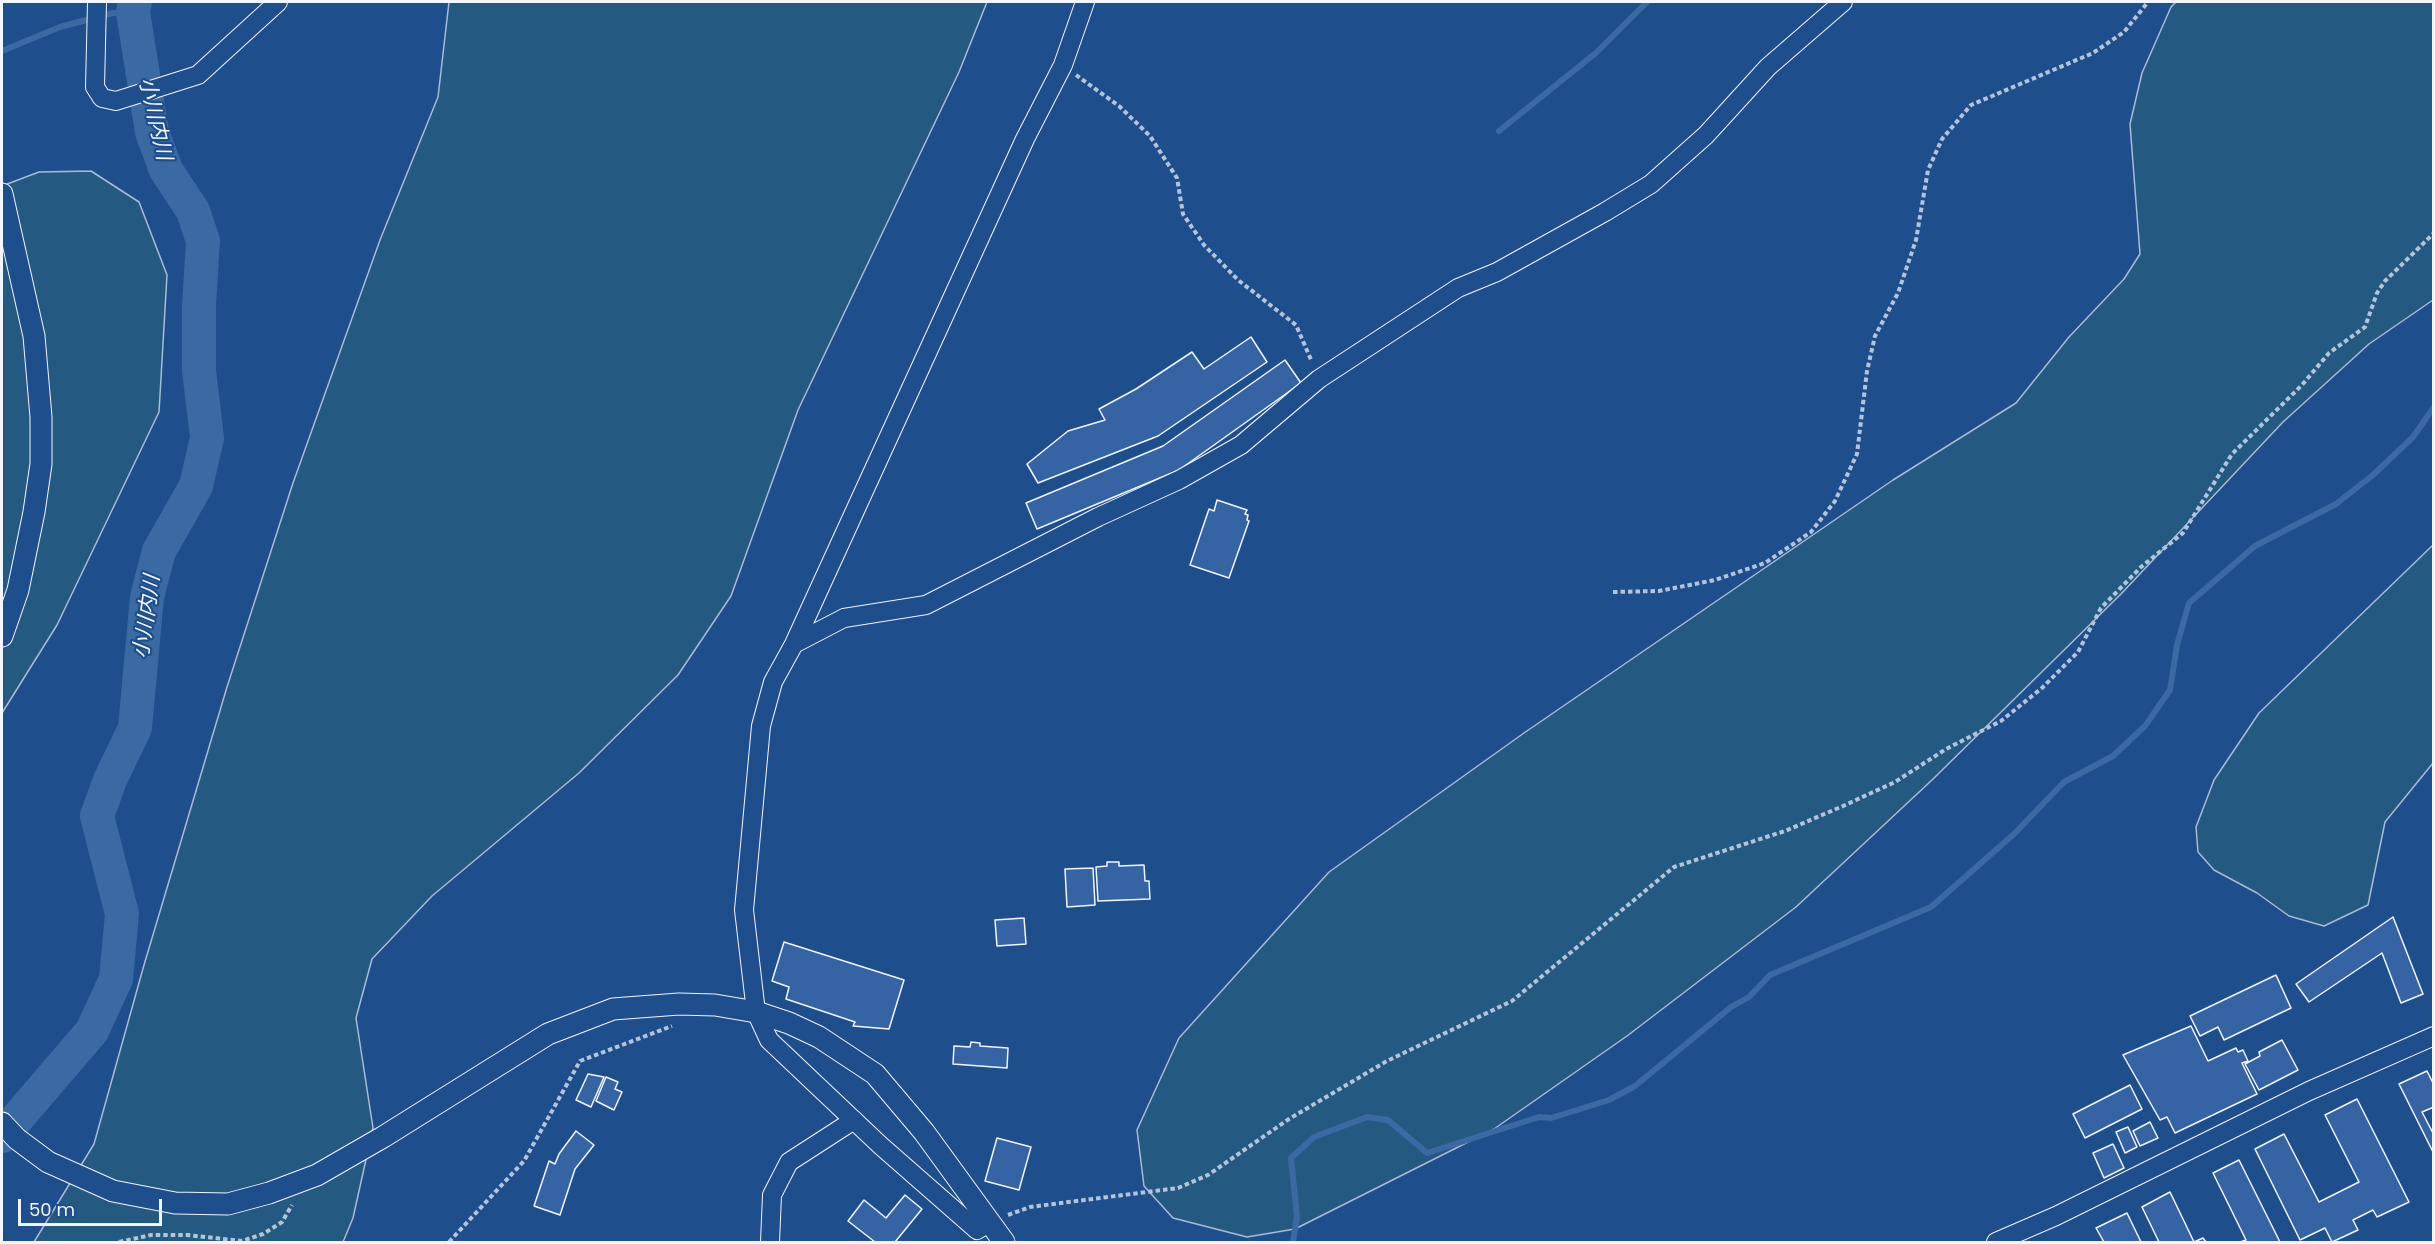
<!DOCTYPE html>
<html>
<head>
<meta charset="utf-8">
<style>
	body { margin:0 }
	#map { position:relative; width:2435px; height:1244px; overflow:hidden; background:#1f4e8c; font-family:Poppins,sans-serif }
	canvas { display:block }
	.frame { position:absolute; inset:0; border:3px solid #f2f6ff; pointer-events:none }
	.scale { position:absolute; left:18px; top:1199px; width:144px; height:27px; box-sizing:border-box; border:3px solid #f2f6ff; border-top:0; padding-left:8px; font-size:18px; line-height:21px; white-space:nowrap; color:#f2f6ff; -webkit-text-stroke:4px #1f4e8c; paint-order:stroke }
</style>
</head>
<body>
<div id="map">
<canvas width="2435" height="1244"></canvas>
<div class="frame"></div>
<div class="scale">50 m</div>
</div>
<script>
const context = document.querySelector('canvas').getContext('2d');
context.lineJoin = 'round';
function paint(path, color) { context.fillStyle = color; context.fill(path, 'evenodd'); }
const poly = rows => new Path2D(rows.map(r => 'M' + r).join(''));
function trace(path, color, width, dash) { context.strokeStyle = color; context.lineWidth = width; context.lineCap = dash ? 'butt' : 'round'; context.setLineDash(dash || []); context.stroke(path); }
function drawText(font, color, halo, rows, align = 'center') {
  context.font = font + ' Poppins,"Noto Sans JP",sans-serif'; context.lineWidth = 4.5; context.setLineDash([]); context.textBaseline = 'middle'; context.strokeStyle = halo; context.fillStyle = color; for (const [text, x, y, turn = 0] of rows) {
    context.save(); context.translate(x, y); context.rotate((+turn || 0) * Math.PI / 180); context.textAlign = isNaN(turn) ? turn : align; if (halo) context.strokeText(text, 0, 0); context.fillText(text, 0, 0); context.restore();
  }
}
const green = poly([
	[449,2,987,2,959,72,798,410,731,596,678,675,579,773,432,896,372,959,356,1018,373,1128,353,1218,343,1242,34,1242,94,1144,144,965,227,687,293,483,380,240,438,97,449,2],
	[2176,2,2433,2,2433,300,2369,344,2283,422,2121,594,1932,780,1796,907,1627,1036,1494,1129,1295,1229,1247,1237,1173,1218,1144,1186,1137,1130,1179,1038,1329,872,1524,733,1893,480,2016,403,2069,337,2124,279,2140,254,2130,124,2142,73,2171,7,2176,2],
	[91,171,139,202,167,275,159,412,57,625,2,713,2,186,39,172,91,171],
	[2433,545,2433,763,2385,822,2368,905,2324,926,2289,916,2257,893,2214,870,2198,852,2196,827,2214,780,2259,713,2433,545]
]);
paint(green, '#245a82');
trace(green, '#a8bbd7', 1.5);
trace(poly([
	[2,51,60,27,113,13,133,12],
	[1499,131,1597,52,1647,2],
	[1293,1242,1297,1217,1291,1158,1314,1137,1367,1117,1388,1120,1427,1153,1539,1117,1551,1118,1609,1100,1635,1086,1731,1007,1749,997,1770,975,1931,907,2014,834,2064,782,2113,756,2145,726,2170,690,2177,645,2189,603,2255,546,2336,504,2373,475,2413,437,2434,407]
]), '#3b69a3', 6);
trace(poly([
	[2,1136,92,1031,116,979,122,914,97,816,110,780,135,728,147,597,159,551,196,486,207,438,199,370,199,305,203,241,193,211,166,170,152,132,133,12,135,2]
]), '#3b69a3', 34);
const building = poly([
	[1251,337,1267,362,1158,436,1038,483,1027,464,1068,431,1105,420,1099,409,1136,389,1192,352,1204,369,1251,337],
	[1285,360,1301,383,1179,470,1037,529,1026,503,1163,446,1285,360],
	[1217,500,1247,510,1245,514,1248,515,1247,520,1249,521,1229,578,1190,565,1209,509,1214,511,1217,500],
	[1107,862,1119,862,1119,866,1144,865,1145,881,1149,881,1150,899,1098,901,1096,867,1107,866,1107,862],
	[1093,868,1095,905,1067,907,1065,869,1093,868],
	[2393,917,2423,994,2401,1003,2382,953,2309,1002,2296,984,2393,917],
	[1024,918,1026,944,997,946,995,920,1024,918],
	[784,942,904,980,889,1029,853,1026,855,1022,786,999,789,987,772,981,784,942],
	[2276,975,2291,1008,2224,1040,2218,1027,2200,1036,2190,1016,2276,975],
	[2191,1026,2208,1061,2236,1048,2238,1052,2243,1050,2248,1061,2242,1063,2257,1094,2175,1133,2167,1117,2160,1120,2123,1055,2191,1026],
	[2282,1040,2298,1070,2259,1090,2245,1064,2260,1056,2259,1052,2282,1040],
	[971,1042,980,1043,980,1046,1008,1048,1007,1068,953,1064,954,1046,970,1047,971,1042],
	[2427,1071,2434,1085,2434,1107,2422,1112,2434,1135,2434,1154,2399,1084,2427,1071],
	[588,1074,604,1077,591,1107,576,1100,588,1074],
	[606,1077,618,1082,615,1089,622,1092,614,1110,596,1101,606,1077],
	[2130,1085,2142,1109,2085,1138,2073,1114,2130,1085],
	[2357,1099,2409,1202,2377,1217,2373,1210,2353,1220,2358,1230,2332,1242,2325,1228,2300,1240,2255,1149,2284,1134,2319,1202,2359,1182,2325,1115,2357,1099],
	[2150,1122,2158,1138,2140,1146,2133,1131,2150,1122],
	[2128,1127,2137,1147,2125,1153,2116,1132,2128,1127],
	[576,1131,594,1145,575,1169,560,1215,534,1206,549,1161,555,1164,559,1154,576,1131],
	[997,1138,1031,1147,1019,1190,985,1181,997,1138],
	[2113,1144,2124,1168,2104,1178,2093,1153,2113,1144],
	[2239,1160,2280,1242,2240,1242,2246,1240,2213,1173,2239,1160],
	[2170,1192,2194,1242,2203,1238,2206,1242,2159,1242,2142,1207,2170,1192],
	[905,1195,922,1209,895,1242,875,1242,848,1221,864,1200,886,1218,905,1195],
	[2127,1213,2141,1242,2104,1242,2096,1228,2127,1213]
]);
paint(building, '#3563a3');
trace(building, '#f2f6ff', 1.5);
const minor = poly([
	[97,2,95,87,102,98,116,101,198,75,278,2],
	[794,644,844,618,926,605,1098,517,1179,480,1241,445,1319,379,1458,288,1497,272,1605,212,1651,184,1706,135,1768,67,1843,2],
	[990,1222,977,1230,880,1145,769,1040,756,1012,744,910,761,726,773,682,794,644,1025,139,1063,65,1085,2],
	[770,1242,772,1195,789,1162,854,1120],
	[1996,1242,2056,1216,2309,1091,2434,1036]
]);
const tertiary = poly([
	[2,194,34,336,41,417,41,464,34,512,18,590,2,636],
	[2,1123,17,1139,48,1162,113,1191,175,1203,228,1204,269,1193,317,1175,383,1137,548,1034,613,1009,679,1004,715,1005,756,1012,789,1023,819,1037,875,1074,924,1132,1004,1242]
]);
trace(minor, '#f2f6ff', 20);
trace(tertiary, '#f2f6ff', 23);
trace(poly([
	[1076,75,1119,106,1150,136,1177,178,1183,214,1204,245,1238,280,1296,325,1312,362],
	[1613,592,1659,591,1715,580,1765,563,1811,532,1835,501,1857,454,1867,371,1875,336,1898,293,1916,240,1928,170,1942,139,1971,105,2093,53,2124,32,2148,2],
	[1008,1215,1030,1207,1178,1188,1208,1175,1289,1119,1387,1061,1512,1001,1674,867,1785,831,1843,806,1895,782,1946,749,2001,721,2042,688,2078,652,2101,608,2141,567,2183,533,2232,454,2302,385,2329,353,2365,327,2377,293,2385,281,2434,233],
	[119,1242,151,1235,187,1235,242,1241,263,1234,282,1222,292,1205],
	[449,1242,524,1161,580,1061,672,1026]
]), '#b3c4dc', 4, [4.5, 3]);
trace(minor, '#1f4e8c', 18);
trace(tertiary, '#1f4e8c', 21);
drawText('italic 21px', '#f2f6ff', '#1f4e8c', [
	["小川内川",154,119,77],
	["小川内川",148,617,-82]
]);
</script>
</body>
</html>
